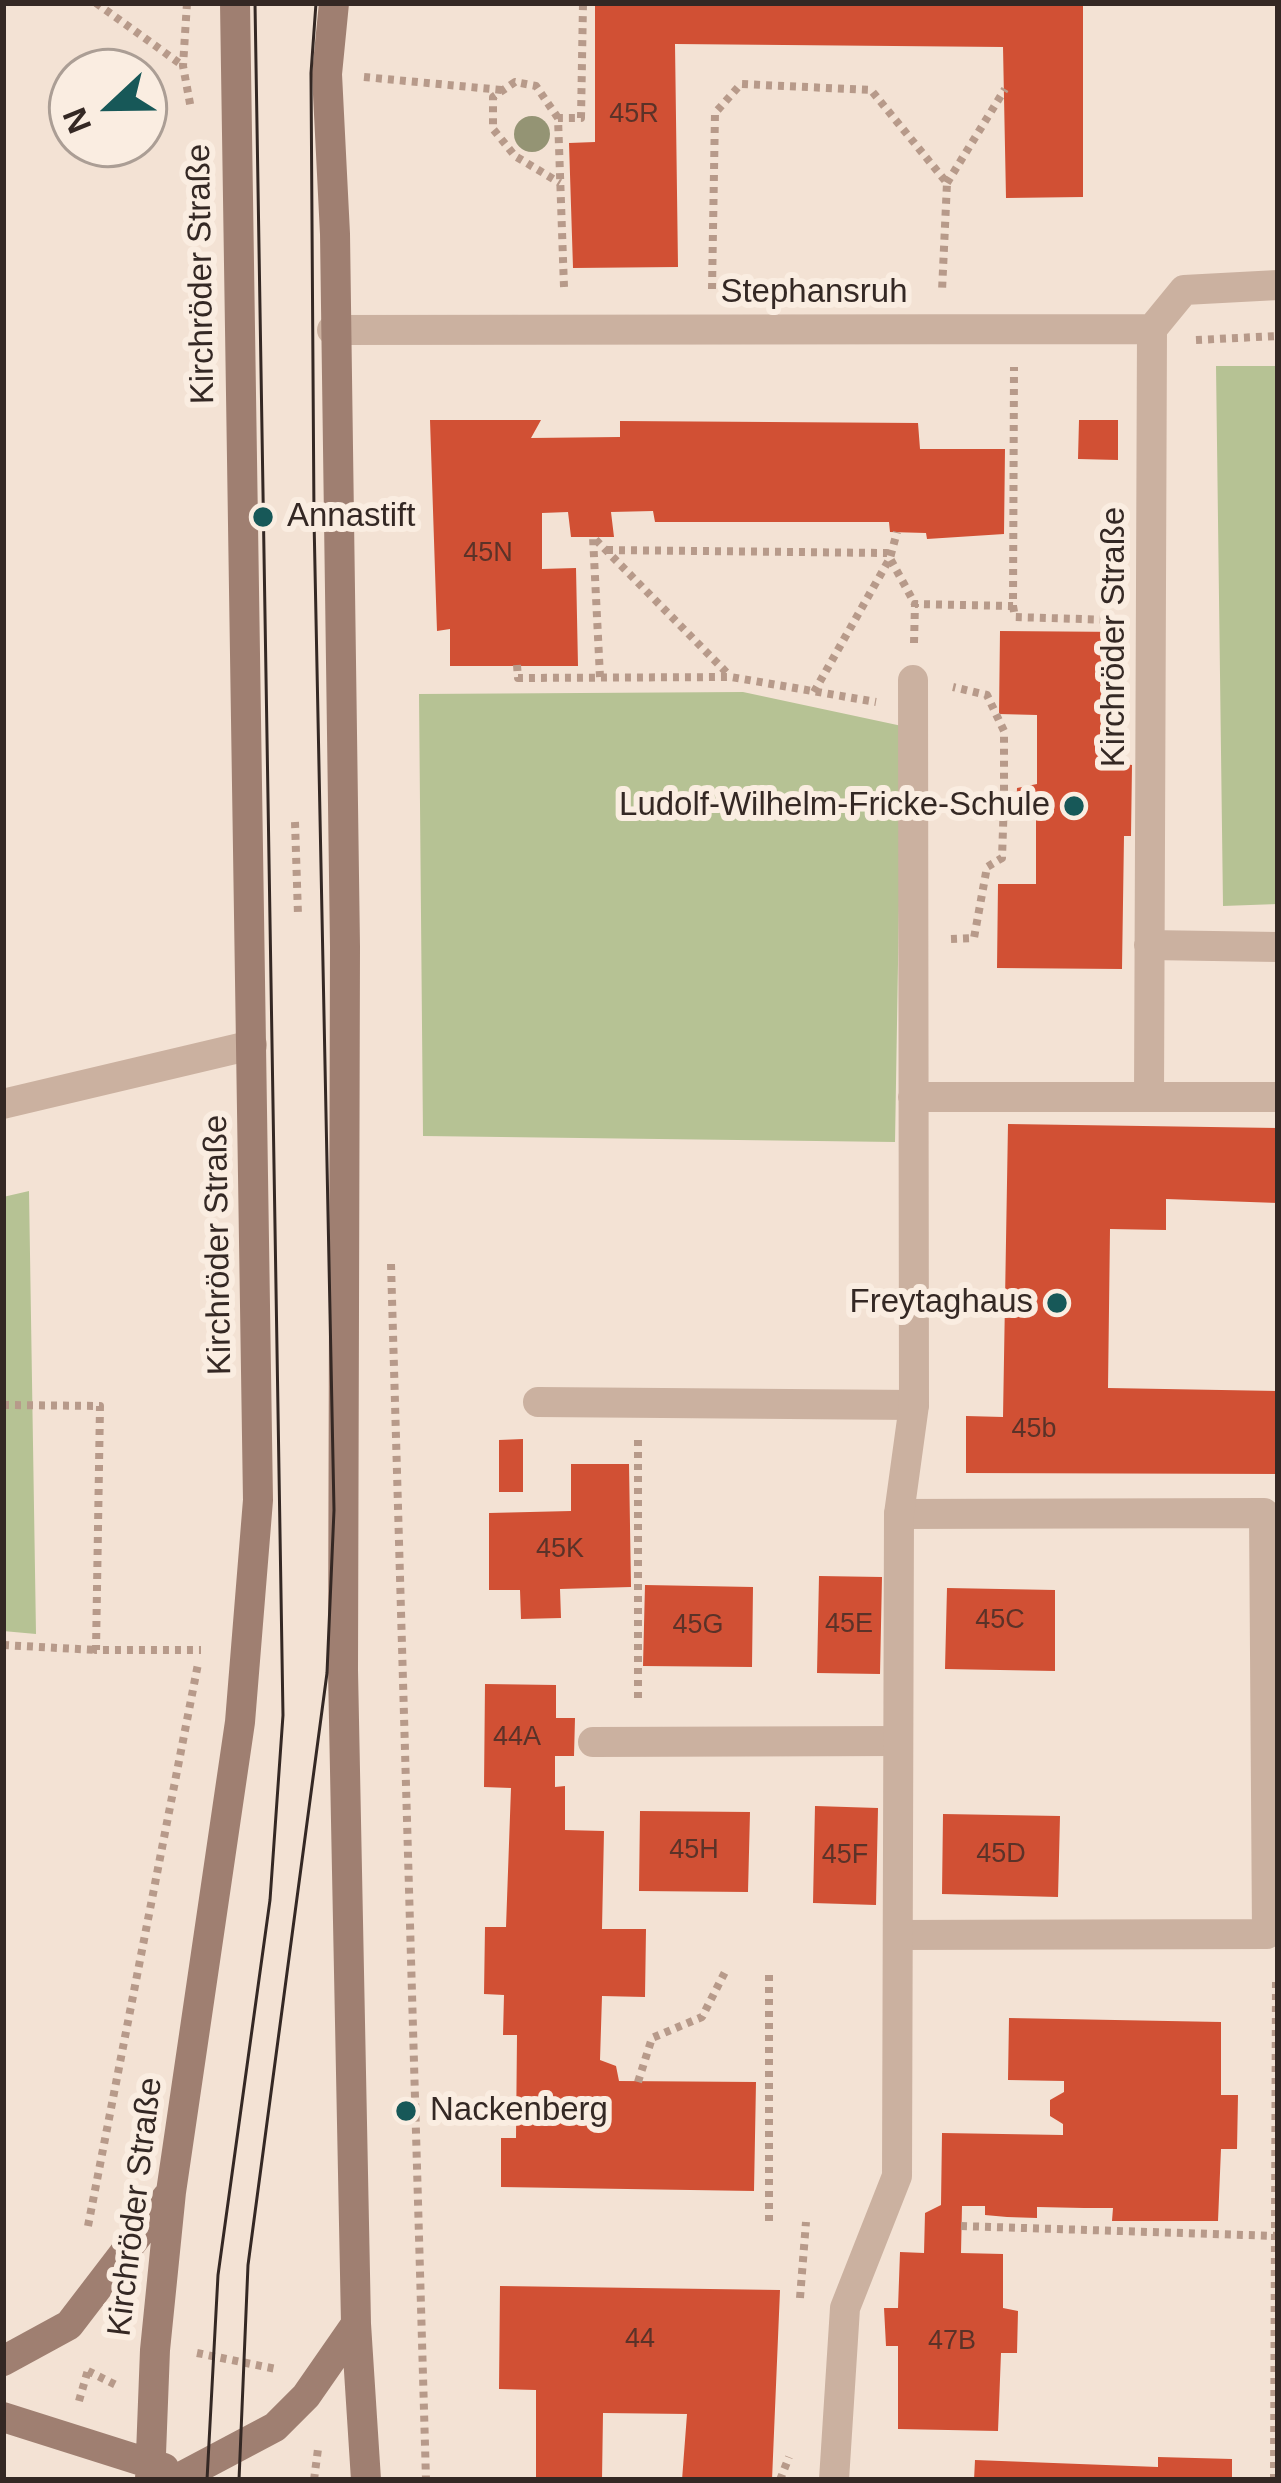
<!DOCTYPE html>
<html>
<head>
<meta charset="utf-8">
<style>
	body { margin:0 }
	#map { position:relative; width:1281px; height:2483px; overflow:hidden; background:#f3e2d4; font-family:Helvetica,sans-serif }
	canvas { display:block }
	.frame { position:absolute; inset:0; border:6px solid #342824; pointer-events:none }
	.north { position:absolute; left:48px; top:48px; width:120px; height:120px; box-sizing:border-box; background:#faede1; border:3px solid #ab9e95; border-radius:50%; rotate:248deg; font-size:33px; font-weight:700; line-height:48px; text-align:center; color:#342824 }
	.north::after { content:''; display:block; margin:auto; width:42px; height:54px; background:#175858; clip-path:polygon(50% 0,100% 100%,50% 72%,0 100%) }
</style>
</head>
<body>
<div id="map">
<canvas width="1281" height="2483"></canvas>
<div class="frame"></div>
<div class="north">N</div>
</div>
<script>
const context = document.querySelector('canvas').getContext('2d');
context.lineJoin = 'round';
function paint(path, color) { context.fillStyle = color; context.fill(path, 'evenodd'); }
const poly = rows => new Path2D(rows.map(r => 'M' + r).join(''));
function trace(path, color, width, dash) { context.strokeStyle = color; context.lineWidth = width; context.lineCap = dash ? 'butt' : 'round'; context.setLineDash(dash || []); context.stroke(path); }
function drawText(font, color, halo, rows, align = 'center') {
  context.font = font + ' Helvetica,sans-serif'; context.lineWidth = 12; context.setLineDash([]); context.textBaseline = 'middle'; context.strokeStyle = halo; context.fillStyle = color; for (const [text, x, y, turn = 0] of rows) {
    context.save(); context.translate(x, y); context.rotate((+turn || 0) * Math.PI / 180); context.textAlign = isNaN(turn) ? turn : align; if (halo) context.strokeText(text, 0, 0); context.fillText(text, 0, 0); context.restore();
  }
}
paint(poly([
	[1216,366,1278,366,1278,904,1223,906],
	[743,692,902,726,895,1142,423,1136,419,694],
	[29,1191,36,1634,3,1631,3,1197]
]), '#b6c294');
paint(poly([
	[595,3,1083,3,1083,197,1006,198,1003,47,675,44,678,267,573,268,569,143,595,142],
	[430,420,541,420,531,438,620,437,620,421,918,423,920,449,1005,449,1004,534,927,539,926,533,890,532,889,522,655,522,653,511,611,512,614,537,571,537,568,512,542,513,542,569,576,568,578,666,450,666,450,629,437,631],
	[1079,420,1118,420,1118,460,1078,459],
	[1000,631,1125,632,1124,764,1132,765,1131,836,1124,836,1122,969,997,968,998,884,1036,884,1036,816,1016,812,1017,788,1037,784,1037,715,999,714],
	[1008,1124,1278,1128,1278,1203,1166,1199,1166,1230,1110,1229,1108,1388,1278,1391,1278,1474,966,1473,966,1416,1003,1417],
	[523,1439,523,1492,499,1492,499,1440],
	[571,1464,629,1464,631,1587,560,1589,561,1618,521,1619,520,1590,489,1590,489,1513,571,1511],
	[819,1576,882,1577,880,1674,817,1673],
	[645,1585,753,1587,752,1667,643,1666],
	[947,1588,1055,1590,1055,1671,945,1669],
	[485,1684,556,1685,556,1718,575,1718,574,1756,555,1756,555,1787,565,1786,565,1830,604,1831,602,1929,646,1929,645,1997,602,1996,600,2060,616,2066,619,2081,756,2082,754,2191,501,2187,501,2138,516,2138,517,2035,503,2035,504,1995,484,1994,485,1927,506,1927,511,1788,484,1787],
	[815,1806,878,1808,876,1905,813,1903],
	[640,1811,750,1812,748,1892,639,1891],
	[943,1814,1060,1816,1058,1897,942,1894],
	[1009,2018,1221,2022,1221,2095,1238,2095,1237,2149,1221,2149,1218,2221,1112,2221,1113,2208,1084,2208,1037,2207,1037,2218,1007,2217,985,2215,985,2206,962,2206,961,2253,1003,2254,1003,2308,1018,2311,1017,2353,1001,2353,998,2431,898,2429,898,2346,886,2346,884,2308,898,2308,900,2252,924,2253,925,2213,941,2205,942,2133,1063,2135,1063,2124,1050,2116,1050,2100,1064,2092,1064,2081,1008,2080],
	[500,2286,780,2290,772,2480,682,2480,687,2414,603,2413,602,2480,536,2480,536,2390,499,2389],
	[1158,2457,1232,2459,1232,2480,974,2480,975,2460,1158,2467]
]), '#d15034');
trace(poly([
	[96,3,182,65],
	[187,3,183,66,191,109],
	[364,77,502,90],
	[558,118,536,86,515,82,493,97,493,129,515,156,560,183],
	[947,183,1005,89],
	[564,287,558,118,581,118,583,3],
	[712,289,715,113,741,84,871,90,947,183,942,291],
	[1196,340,1278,336],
	[607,550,887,553,915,604],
	[1013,606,1015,617,1113,620],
	[914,643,915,604,1013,606,1014,367],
	[517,665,518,678,731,677,876,702],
	[600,677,593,537,730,676],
	[814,692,890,558,897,532],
	[951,799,1017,800],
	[295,822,298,915],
	[951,939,974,938,987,867,1002,858,1004,800,1004,731,987,695,953,687],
	[391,1264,426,2480],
	[3,1405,100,1406,96,1650,201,1650],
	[638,1440,638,1701],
	[3,1645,96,1650],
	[638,2082,652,2038,702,2017,725,1972],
	[769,2221,769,1972],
	[88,2226,198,1664],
	[961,2226,1277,2236],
	[800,2298,806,2222],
	[197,2353,276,2369],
	[88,2371,116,2385],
	[79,2401,88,2370],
	[314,2480,318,2449],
	[780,2480,789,2457],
	[1274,2480,1276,1978]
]), '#b79a8a', 8, [6, 6]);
trace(poly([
	[3,1104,252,1045],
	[538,1402,914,1405],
	[593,1742,898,1741],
	[898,1935,1267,1934,1264,1513,899,1514]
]), '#cbb1a0', 30);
trace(poly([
	[332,330,1152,329,1184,290,1278,285],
	[1149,945,1278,947],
	[913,1097,1149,1097,1152,329],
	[1149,1097,1278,1097],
	[834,2480,845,2308,897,2176,899,1514,914,1405,913,680]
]), '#cbb1a0', 30);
trace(poly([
	[334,3,327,74,335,234,345,947,343,1670,356,2324,366,2480],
	[3,2361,69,2325,167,2197],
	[3,2417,164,2468],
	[150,2480,155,2350,171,2192,240,1722,258,1500,235,3],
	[175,2480,275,2427,306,2396,356,2324]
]), '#9f7f71', 30);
trace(poly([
	[207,2480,218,2275,270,1900,283,1715,255,3],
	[239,2480,248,2265,327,1673,334,1510,314,519,311,73,316,3]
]), '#342824', 3);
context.fillStyle = '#949474';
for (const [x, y] of [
	[532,134]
]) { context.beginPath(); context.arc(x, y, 18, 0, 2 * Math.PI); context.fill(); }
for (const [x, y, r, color] of [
	[263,517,12,"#175858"],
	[1074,806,12,"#175858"],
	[1057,1303,12,"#175858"],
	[406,2111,12,"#175858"]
]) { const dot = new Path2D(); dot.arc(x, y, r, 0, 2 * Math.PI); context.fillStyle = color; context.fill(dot); trace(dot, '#faede1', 4.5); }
drawText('27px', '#5b3228', null, [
	["45R",634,115],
	["45N",488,554],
	["45b",1034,1430],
	["45K",560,1550],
	["45C",1000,1621],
	["45E",849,1625],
	["45G",698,1626],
	["44A",517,1738],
	["45H",694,1851],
	["45D",1001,1855],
	["45F",845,1856],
	["44",640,2340],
	["47B",952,2342]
]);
drawText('33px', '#342824', '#faede1', [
	["Kirchröder Straße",202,274,-91],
	["Stephansruh",814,293],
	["Kirchröder Straße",1115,637,-90],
	["Kirchröder Straße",219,1245,-91],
	["Kirchröder Straße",136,2207,-83]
]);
drawText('33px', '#342824', '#faede1', [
	["Annastift",287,517],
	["Ludolf-Wilhelm-Fricke-Schule",1050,806,"right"],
	["Freytaghaus",1033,1303,"right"],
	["Nackenberg",430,2111]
], 'left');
</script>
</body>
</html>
